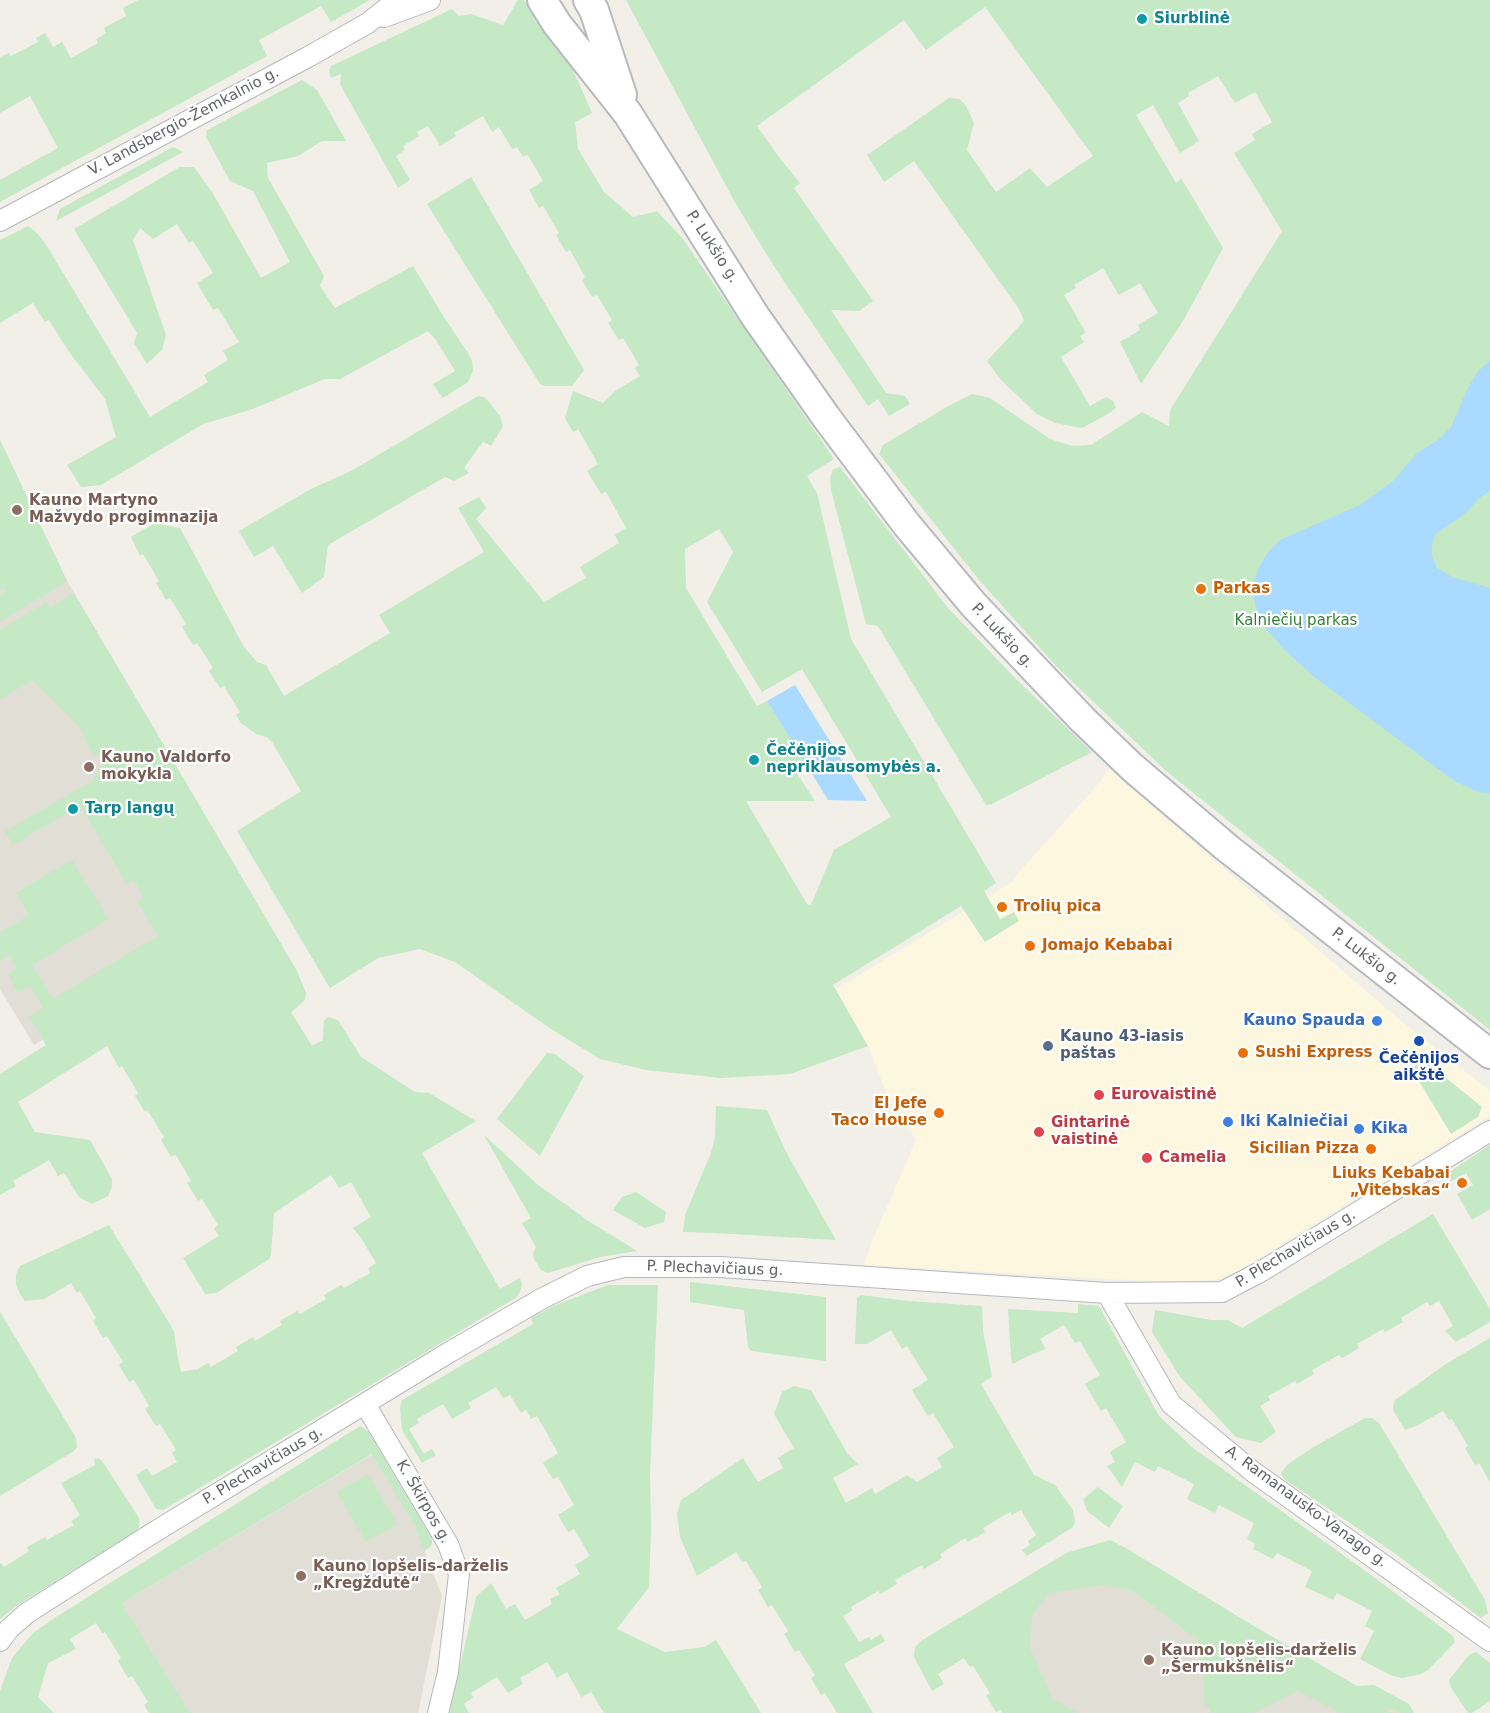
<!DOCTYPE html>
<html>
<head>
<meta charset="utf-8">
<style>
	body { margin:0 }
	canvas { display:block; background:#f1efe8 }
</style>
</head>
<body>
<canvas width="1490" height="1713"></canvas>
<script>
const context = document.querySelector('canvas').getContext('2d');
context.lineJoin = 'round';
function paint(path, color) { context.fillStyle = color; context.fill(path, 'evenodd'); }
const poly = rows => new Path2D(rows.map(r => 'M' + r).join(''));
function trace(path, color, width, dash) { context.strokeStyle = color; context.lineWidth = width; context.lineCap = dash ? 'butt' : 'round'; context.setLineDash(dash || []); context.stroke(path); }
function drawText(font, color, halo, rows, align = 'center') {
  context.font = font + ' "DejaVu Sans",sans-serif'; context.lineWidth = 4.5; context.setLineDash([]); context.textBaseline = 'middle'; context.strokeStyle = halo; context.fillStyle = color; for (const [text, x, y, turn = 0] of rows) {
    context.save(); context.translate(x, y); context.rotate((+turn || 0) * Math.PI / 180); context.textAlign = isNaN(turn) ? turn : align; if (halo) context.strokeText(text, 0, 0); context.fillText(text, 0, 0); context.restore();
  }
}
paint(poly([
	[1109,769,1395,1016,1490,1091,1490,1116,1238,1271,1219,1279,1183,1283,864,1265,871,1244,916,1140,886,1092,868,1046,835,990,1012,882,1020,871,1094,789]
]), '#fef7e0');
paint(poly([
	[0,440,67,581,297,971,101,1003,34,1045,0,989],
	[373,1454,415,1526,442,1596,418,1713,190,1713,122,1603],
	[1104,1547,1363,1698,1399,1713,1033,1713,978,1622]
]), '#e1ded6');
paint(poly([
	[138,0,370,0,331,22,321,6,259,40,267,56,0,202,0,180,58,148,30,96,0,113,0,57,9,53,11,56,38,42,36,38,45,33,53,47,62,42,71,58,98,43,96,39,106,33,104,28,126,16,123,8],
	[518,0,524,0,538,15,570,63,592,113,575,122,578,149,604,192,633,217,657,211,683,239,834,459,807,476,817,493,851,639,996,883,984,891,1000,919,1014,912,1019,921,985,942,961,906,833,985,868,1046,790,1074,721,1078,646,1070,600,1059,551,1029,455,962,420,949,378,958,330,988,237,831,301,791,272,742,267,737,256,734,241,723,236,715,240,712,224,686,220,688,209,671,213,668,197,643,193,645,182,627,186,624,170,598,166,600,156,583,159,581,143,554,140,556,131,537,155,523,180,528,244,647,257,662,266,665,284,696,390,633,379,615,484,552,458,508,479,497,486,508,476,519,544,602,586,578,580,567,619,543,615,535,626,528,606,492,601,494,587,471,598,464,578,429,573,432,565,418,573,391,603,403,615,391,640,376,635,368,639,365,623,338,619,340,608,323,612,320,597,295,592,297,582,280,585,277,570,250,566,252,556,235,559,233,543,206,539,208,529,190,543,181,528,155,523,157,517,147,512,149,499,127,492,132,483,116,454,133,456,136,440,146,428,126,417,132,419,136,403,146,405,150,396,156,410,180,398,188,340,84,341,74,331,78,329,71,331,66,452,9,459,16,471,14,503,25],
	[719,529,733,552,707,602,762,692,802,669,891,817,834,850,811,905,807,904,746,801,815,801,798,775,807,765,767,701,757,706,686,588,685,549],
	[626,0,1490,0,1490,1030,1166,771,1058,668,980,581,879,454,883,445,950,405,972,394,990,398,1050,439,1073,446,1091,445,1142,412,1169,426,1170,410,1282,231,1234,153,1255,140,1252,134,1272,122,1255,92,1235,103,1218,76,1188,93,1189,96,1178,103,1199,141,1180,153,1153,105,1136,115,1176,183,1181,178,1223,248,1183,321,1141,384,1120,342,1140,330,1138,325,1158,313,1140,283,1119,295,1103,268,1074,285,1076,288,1064,295,1086,333,1080,336,1084,342,1061,357,1090,406,1106,397,1113,401,1116,408,1108,414,1082,428,1055,423,1037,414,1002,381,987,361,1024,321,1019,309,914,161,884,182,867,155,949,98,960,99,966,106,974,123,967,150,996,192,1030,168,1047,187,1093,156,985,7,926,50,904,20,757,126,778,156,800,183,794,188,873,301,859,311,831,310,886,393,905,396,910,404,889,416,878,399,868,406,777,271,737,206],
	[302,80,317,90,346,141,322,141,298,156,267,163,268,178,324,276,320,286,335,308,413,266,442,314,468,353,472,361,473,371,468,382,443,398,433,384,455,371,436,340,428,331,340,379,325,379,250,410,203,424,101,485,81,487,67,465,116,437,105,399,69,352,49,320,45,322,33,303,0,323,0,240,28,226,36,232,45,243,150,417,208,382,204,375,228,360,223,351,239,342,218,308,213,310,197,283,213,273,193,241,189,243,177,224,153,239,140,228,133,240,166,335,162,350,147,364,134,343,137,333,74,229,180,167,194,167,212,192,261,278,290,262,253,191,230,181,206,137,207,130],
	[173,147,183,152,56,221,60,209],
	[471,177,584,370,572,386,545,386,540,384,427,204],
	[478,396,484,397,490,403,500,416,503,426,491,446,483,442,464,468,469,473,454,481,445,477,328,545,324,577,302,593,273,546,254,557,239,531,309,490,351,471],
	[0,440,67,581,0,622,0,595,6,591,4,588,0,590],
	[840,467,948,608,1016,679,1092,752,992,804,986,805,878,626,866,624,831,490,830,478,833,469],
	[74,593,297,971,306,993,305,1000,291,1012,312,1046,323,1040,324,1021,328,1017,338,1020,361,1057,415,1092,429,1093,476,1121,422,1153,500,1289,520,1278,522,1284,521,1289,517,1297,163,1510,156,1509,136,1475,147,1468,152,1476,177,1462,172,1453,176,1450,160,1424,156,1426,145,1409,149,1406,134,1380,129,1382,119,1365,123,1362,107,1336,103,1338,93,1321,96,1318,80,1291,77,1293,71,1283,44,1299,25,1301,21,1296,16,1285,16,1274,20,1266,109,1225,174,1331,178,1359,181,1372,198,1369,208,1363,211,1367,238,1351,236,1347,253,1337,255,1341,282,1325,280,1321,297,1311,300,1314,326,1299,324,1295,341,1285,344,1288,370,1273,368,1268,376,1263,361,1238,353,1228,371,1217,351,1182,339,1188,331,1175,274,1213,271,1255,269,1259,216,1293,205,1294,183,1258,219,1236,214,1228,218,1225,202,1199,198,1201,187,1183,191,1181,176,1155,171,1157,161,1140,164,1137,148,1111,145,1112,135,1096,138,1093,122,1066,119,1068,107,1046,18,1102,35,1132,90,1140,112,1179,112,1187,108,1196,92,1204,79,1197,64,1173,58,1176,49,1160,13,1181,16,1186,0,1195,0,1074,46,1045,29,1017,43,1008,30,986,18,993,8,974,17,968,9,955,0,961,0,933,29,915,16,893,72,860,108,919,32,965,53,999,158,936,137,901,144,898,134,880,127,884,80,805,13,845,5,831,93,781,103,758,90,751,81,729,33,680,0,699,0,630,46,602,50,608],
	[547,1053,555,1054,584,1076,540,1156,497,1119],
	[1425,1061,1482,1107,1478,1117,1451,1134,1411,1068],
	[716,1106,767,1110,786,1152,836,1240,714,1233,683,1232,685,1215,711,1153,715,1137],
	[484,1135,538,1185,590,1222,637,1251,600,1257,548,1273,541,1270,534,1259,533,1253,536,1247,522,1223,531,1218],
	[1490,1145,1490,1209,1472,1220,1457,1194,1473,1185,1466,1173,1450,1182,1448,1173],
	[636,1192,666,1212,664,1222,645,1228,613,1210,622,1197],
	[1433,1214,1490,1309,1490,1322,1456,1342,1445,1331,1453,1326,1439,1301,1430,1306,1427,1302,1401,1318,1403,1322,1385,1332,1383,1329,1357,1344,1359,1348,1342,1358,1339,1355,1312,1370,1314,1374,1297,1384,1295,1381,1268,1396,1270,1400,1260,1406,1276,1432,1261,1443,1236,1437,1180,1377,1152,1332,1155,1310,1211,1320,1228,1320,1242,1328],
	[690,1282,826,1297,826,1361,751,1351,748,1346,744,1310,690,1302],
	[608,1285,658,1285,650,1473,651,1529,649,1587,617,1629,665,1652,704,1647,716,1640,761,1713,604,1713,591,1692,581,1697,567,1672,557,1678,547,1662,520,1678,523,1684,508,1693,497,1677,471,1693,473,1697,464,1704,469,1713,449,1713,476,1597,491,1583,506,1609,515,1604,525,1620,552,1604,550,1599,560,1594,556,1588,580,1574,575,1565,590,1556,574,1529,568,1532,558,1515,574,1505,558,1477,553,1479,543,1463,558,1453,537,1416,531,1419,526,1410,521,1413,510,1395,503,1398,496,1387,468,1403,471,1408,452,1419,443,1404,417,1419,419,1423,409,1429,424,1454,432,1449,436,1455,422,1463,402,1430,400,1408,402,1400,533,1324,531,1318,553,1306],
	[861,1295,908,1301,982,1306,983,1331,992,1377,981,1384,1034,1475,1055,1485,1073,1510,1075,1522,1073,1527,1027,1556,1022,1550,1030,1545,1028,1541,1036,1535,1021,1510,1012,1515,1010,1512,983,1528,985,1532,968,1542,965,1538,940,1554,942,1558,924,1569,922,1565,895,1580,897,1584,880,1594,878,1591,851,1607,853,1610,843,1616,859,1642,869,1637,871,1640,881,1634,885,1641,844,1664,873,1713,837,1713,825,1693,821,1695,811,1678,815,1675,799,1650,795,1652,784,1634,788,1631,772,1605,768,1607,758,1590,762,1587,746,1561,742,1562,736,1552,697,1576,680,1537,677,1514,681,1500,743,1458,758,1482,783,1468,778,1458,794,1448,774,1414,782,1392,794,1386,811,1390,847,1453,858,1464,833,1478,846,1503,872,1488,875,1494,907,1475,917,1482,942,1467,937,1458,954,1447,933,1413,928,1416,912,1390,928,1380,907,1346,902,1349,891,1330,867,1344,855,1344,857,1298],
	[1078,1304,1099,1306,1159,1416,1193,1448,1360,1567,1453,1636,1455,1642,1428,1670,1421,1674,1402,1678,1390,1675,1360,1659,1374,1631,1365,1626,1372,1611,1337,1593,1333,1600,1305,1587,1312,1571,1277,1553,1273,1559,1253,1549,1255,1544,1247,1539,1254,1523,1219,1505,1215,1513,1187,1499,1194,1484,1158,1466,1155,1472,1135,1462,1122,1487,1107,1466,1115,1462,1110,1452,1126,1442,1106,1408,1101,1411,1085,1384,1100,1375,1080,1341,1075,1343,1064,1325,1040,1339,1046,1349,1030,1355,1013,1364,1011,1359,1008,1309,1078,1313],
	[0,1312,76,1438,77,1447,74,1451,0,1496],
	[1490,1338,1490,1482,1479,1463,1475,1465,1465,1448,1468,1446,1452,1419,1449,1420,1443,1411,1416,1426,1405,1430,1393,1410,1394,1401,1446,1364],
	[1365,1418,1372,1418,1379,1423,1485,1600,1488,1613,1481,1618,1393,1552,1284,1479,1281,1473,1287,1465,1312,1448],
	[360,1426,368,1431,432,1539,432,1544,430,1547,424,1551,415,1526,372,1454,122,1603,190,1713,149,1713,144,1705,148,1702,132,1676,128,1678,118,1661,121,1658,105,1632,102,1633,96,1623,70,1639,76,1649,48,1663,38,1697,54,1713,0,1713,0,1691,12,1658,33,1633,56,1617],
	[98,1458,102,1461,139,1518,139,1527,136,1532,19,1604,0,1619,0,1564,1,1563,4,1567,29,1551,27,1547,45,1537,47,1540,74,1525,71,1521,80,1515,61,1483,95,1465,94,1459],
	[368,1474,397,1524,366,1542,337,1492],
	[1098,1487,1123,1506,1109,1528,1087,1511,1083,1499],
	[1110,1540,1126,1548,1247,1622,1357,1686,1374,1685,1409,1704,1414,1713,1399,1713,1386,1708,1390,1713,1339,1713,1328,1706,1298,1691,1253,1713,1212,1713,1204,1702,1204,1683,1198,1640,1133,1591,1104,1585,1048,1593,1032,1616,1030,1648,1053,1700,1079,1713,1002,1713,1000,1710,996,1712,986,1696,990,1693,973,1666,970,1667,964,1658,938,1674,944,1684,932,1691,914,1657,915,1647,921,1641,1066,1553],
	[1476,1652,1490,1663,1490,1701,1472,1713,1468,1713,1450,1686,1449,1680,1469,1655]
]), '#c5e8c5');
paint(poly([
	[1490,361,1490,491,1479,498,1466,513,1436,534,1432,544,1432,556,1437,568,1452,577,1490,588,1490,793,1478,792,1453,780,1313,676,1287,652,1265,628,1256,608,1252,586,1259,567,1268,552,1280,540,1360,505,1393,481,1417,453,1438,440,1451,427,1467,390,1477,372],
	[795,685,867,801,828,800,767,701]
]), '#aadaff');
const minor = poly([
	[384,17,430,0],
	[0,221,308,57,368,23,397,0],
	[1107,1293,1171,1404,1252,1471,1490,1641],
	[365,1404,448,1544,459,1574,448,1672,438,1713],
	[0,1641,9,1629,27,1613,156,1531,448,1353,543,1298,587,1276,624,1267,720,1267,1107,1293,1222,1292,1262,1271,1490,1131]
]);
const secondary = poly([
	[542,0,557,24,628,114,755,316,826,417,907,525,973,604,1083,720,1133,768,1226,847,1490,1054],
	[588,0,594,10,622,95]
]);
trace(minor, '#b5b8bc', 22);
trace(secondary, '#b6babf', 32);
trace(minor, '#fff', 20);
trace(secondary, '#fff', 28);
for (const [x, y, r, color] of [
	[1142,19,6,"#0f9aa8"],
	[17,510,6,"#8d6e63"],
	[1201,589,6,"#e8710a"],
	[754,760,6,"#0f9aa8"],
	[89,767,6,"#8d6e63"],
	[73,809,6,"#0f9aa8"],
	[1002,907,6,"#e8710a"],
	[1030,946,6,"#e8710a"],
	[1377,1021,6,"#3f7fe0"],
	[1419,1041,6,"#1a4fb4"],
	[1048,1046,6,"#5c6f8a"],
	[1243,1053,6,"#e8710a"],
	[1099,1095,6,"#e0444e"],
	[939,1113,6,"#e8710a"],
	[1228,1122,6,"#3f7fe0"],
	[1359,1129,6,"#3f7fe0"],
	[1039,1132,6,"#e0444e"],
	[1371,1149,6,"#e8710a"],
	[1147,1158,6,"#e0444e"],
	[1462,1183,6,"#e8710a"],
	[301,1576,6,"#8d6e63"],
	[1149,1660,6,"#8d6e63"]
]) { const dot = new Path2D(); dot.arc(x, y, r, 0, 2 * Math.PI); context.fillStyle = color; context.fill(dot); trace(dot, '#fff', 2); }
drawText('bold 15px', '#0d838f', '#fff', [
	["Siurblinė",1154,19],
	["Čečėnijos",766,751],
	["nepriklausomybės a.",766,768],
	["Tarp langų",85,809]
], 'left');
drawText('15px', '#5f6368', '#fff', [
	["V. Landsbergio-Žemkalnio g.",184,122,-28],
	["P. Lukšio g.",712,247,57],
	["P. Lukšio g.",1002,636,47],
	["P. Lukšio g.",1366,957,38],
	["P. Plechavičiaus g.",1296,1249,-31],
	["P. Plechavičiaus g.",715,1269,2],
	["P. Plechavičiaus g.",263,1466,-31],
	["K. Škirpos g.",423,1502,60],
	["A. Ramanausko-Vanago g.",1306,1507,36]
]);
drawText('bold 15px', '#785e54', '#fff', [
	["Kauno Martyno",29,501],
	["Mažvydo progimnazija",29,518],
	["Kauno Valdorfo",101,758],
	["mokykla",101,775],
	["Kauno lopšelis-darželis",313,1567],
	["„Kregždutė“",313,1584],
	["Kauno lopšelis-darželis",1161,1651],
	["„Šermukšnėlis“",1161,1668]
], 'left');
drawText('bold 15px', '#c56008', '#fff', [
	["Parkas",1213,589],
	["Trolių pica",1014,907],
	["Jomajo Kebabai",1042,946],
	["Sushi Express",1255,1053],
	["El Jefe",927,1104,"right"],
	["Taco House",927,1121,"right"],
	["Sicilian Pizza",1359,1149,"right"],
	["Liuks Kebabai",1450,1174,"right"],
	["„Vitebskas“",1450,1191,"right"]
], 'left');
drawText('15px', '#348238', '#fff', [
	["Kalniečių parkas",1296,621]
]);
drawText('bold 15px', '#366cbe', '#fff', [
	["Kauno Spauda",1365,1021,"right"],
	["Iki Kalniečiai",1240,1122],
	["Kika",1371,1129]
], 'left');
drawText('bold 15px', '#4e5e75', '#fff', [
	["Kauno 43-iasis",1060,1037],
	["paštas",1060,1054]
], 'left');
drawText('bold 15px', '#164399', '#fff', [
	["Čečėnijos",1419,1059],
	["aikštė",1419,1076]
]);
drawText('bold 15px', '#be3a42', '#fff', [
	["Eurovaistinė",1111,1095],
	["Gintarinė",1051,1123],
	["vaistinė",1051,1140],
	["Camelia",1159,1158]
], 'left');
</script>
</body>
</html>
